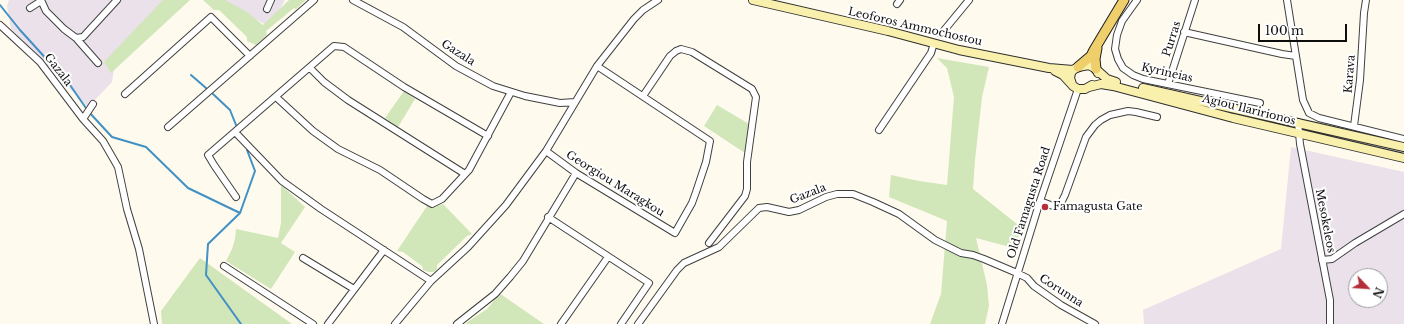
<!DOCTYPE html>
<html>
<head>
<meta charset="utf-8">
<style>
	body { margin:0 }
	#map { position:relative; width:1404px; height:324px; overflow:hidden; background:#fefaed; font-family:"Libre Baskerville",serif }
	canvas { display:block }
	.north { position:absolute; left:1348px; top:268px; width:40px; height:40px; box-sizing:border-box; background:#fff; border:1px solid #9e9e9e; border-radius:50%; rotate:115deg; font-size:11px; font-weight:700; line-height:16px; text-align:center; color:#0d0d0d }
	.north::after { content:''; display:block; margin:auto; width:14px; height:18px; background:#b32e36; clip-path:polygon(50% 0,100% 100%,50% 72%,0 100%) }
	.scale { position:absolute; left:1258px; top:24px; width:89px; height:18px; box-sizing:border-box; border:2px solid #0d0d0d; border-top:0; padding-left:5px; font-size:12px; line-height:14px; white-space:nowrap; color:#0d0d0d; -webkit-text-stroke:3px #fff; paint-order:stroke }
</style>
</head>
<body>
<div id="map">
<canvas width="1404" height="324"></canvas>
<div class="north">N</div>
<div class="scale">100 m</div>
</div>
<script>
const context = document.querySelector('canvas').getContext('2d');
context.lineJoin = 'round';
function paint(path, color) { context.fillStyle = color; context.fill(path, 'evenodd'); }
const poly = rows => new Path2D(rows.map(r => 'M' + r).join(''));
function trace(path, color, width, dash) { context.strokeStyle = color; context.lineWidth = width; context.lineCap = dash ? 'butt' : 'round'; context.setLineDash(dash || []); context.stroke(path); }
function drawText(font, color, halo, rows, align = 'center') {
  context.font = font + ' "Libre Baskerville",serif'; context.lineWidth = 4; context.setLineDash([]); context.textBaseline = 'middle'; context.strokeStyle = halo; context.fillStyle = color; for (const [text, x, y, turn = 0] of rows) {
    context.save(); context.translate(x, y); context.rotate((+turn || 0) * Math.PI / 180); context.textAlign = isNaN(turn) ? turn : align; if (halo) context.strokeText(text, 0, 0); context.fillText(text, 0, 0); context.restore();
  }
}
paint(poly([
	[9,0,168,0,116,56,112,82,88,107,11,29,7,6],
	[221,0,285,0,270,27],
	[1291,147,1404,172,1404,324,1144,324,1143,310,1281,249],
	[1356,276,1380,276,1380,300,1356,300]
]), '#eae1eb');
paint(poly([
	[163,0,190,0,111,73,104,62],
	[203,0,225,0,247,12,263,25,289,0,306,0,296,9,294,8,266,31,267,35,256,45,247,41,247,37,219,10,214,10],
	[937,58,989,67,982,97,975,160,973,189,1022,228,1014,248,976,238,987,285,989,306,985,324,930,324,941,294,947,221,889,197,891,175,919,181,947,185,954,97,947,68],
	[404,91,415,99,398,127,385,118],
	[717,105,749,124,745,153,704,126],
	[281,185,305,207,281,243,295,252,271,289,226,261,232,249,235,239,236,229,278,238,281,223],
	[443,204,472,234,467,236,437,265,437,269,434,272,429,272,423,270,422,266,403,252,397,251,427,206,435,207],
	[200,258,292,324,162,324,161,311],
	[499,293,544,324,467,324,466,323,487,309,492,303]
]), '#d1e6b9');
trace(poly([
	[0,5,20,30,70,85,88,111,112,137,146,147,188,188,240,213],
	[191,75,206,88],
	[213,94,230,110,236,125],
	[241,324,206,275,208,244,240,213,255,171,247,150]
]), '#4191c4', 2);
const street = poly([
	[41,0,46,11,64,29,76,38,98,63],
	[353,0,403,27,456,66,493,86,525,96,560,103,575,102],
	[1137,0,1122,21,1117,35,1115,49,1118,59,1123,68,1133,75,1143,79,1260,103],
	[1287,0,1303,100,1309,113,1319,118,1404,139],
	[897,4,900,0],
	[30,8,41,1],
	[267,9,271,0],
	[0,25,40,62,83,119,93,104],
	[1184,32,1282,54,1296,56],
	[941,34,969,0],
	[76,38,83,37,117,0],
	[310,68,324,82,348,100,465,174],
	[1168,84,1195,0],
	[125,94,211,17,250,56],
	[643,96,670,56,676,51,681,49,692,52,752,89,756,97,747,162,747,189,745,196,709,243],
	[276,97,313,131,338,149,380,170,423,199,432,204,442,199,469,170,511,92],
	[83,119,103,141,118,167,127,209,139,249,154,324],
	[1298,122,1300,144,1330,300,1330,324],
	[1354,126,1360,80,1364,13,1366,0],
	[168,127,314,0],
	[879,130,931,53,934,43],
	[235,132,282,181,321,209,431,281],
	[546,151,576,173,675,233,692,203,696,192,706,162,710,141,597,66],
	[236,197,214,165,208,155,334,46,344,47,404,87,488,136],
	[1040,201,1053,206,1060,205,1065,195,1086,137,1095,125,1101,120,1110,115,1128,111,1136,112,1157,117],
	[548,217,649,283,621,324],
	[303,258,354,289],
	[1322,260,1332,259,1355,243,1404,214],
	[224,266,313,324],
	[328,324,384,250],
	[395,324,431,281,468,247,506,205,546,151,597,66,634,19,643,10,658,0],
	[457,324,495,294,510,277,523,261,576,173],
	[561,324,608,257],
	[638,324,677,270,684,263,719,247,759,208,767,207,789,212,799,210,826,197,837,194,853,194,873,202,899,214,935,240,961,253,973,255,984,259,1017,273,1027,278,1034,286,1061,305,1095,324],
	[1002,324,1040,201,1078,89]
]);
const secondary = poly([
	[753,0,888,31,959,50,1049,68,1073,70],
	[1055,71,1063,75,1073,86,1078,89,1085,89,1092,85],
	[1098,71,1107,79,1116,82],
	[1072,84,1070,78,1071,73,1073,70,1078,67,1089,65,1096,69,1098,73],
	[1089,87,1101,84,1113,86,1233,118,1404,158],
	[1143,88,1404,147]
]);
const primary = poly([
	[1078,67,1091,56,1094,50,1124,0],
	[1096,69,1095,59,1097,48]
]);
trace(street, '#404040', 8);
trace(secondary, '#2f2f2f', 10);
trace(primary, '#1e1e1e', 11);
trace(street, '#fff', 6);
trace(secondary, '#f9f0ad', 8);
trace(primary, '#efce6c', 9);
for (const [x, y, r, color] of [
	[1045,207,4,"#b32e36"]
]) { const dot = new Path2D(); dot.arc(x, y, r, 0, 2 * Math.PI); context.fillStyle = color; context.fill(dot); trace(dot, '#fff', 1.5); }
drawText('11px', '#0d0d0d', '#fff', [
	["Leoforos Ammochostou",915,27,13],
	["Purras",1172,39,-72],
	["Gazala",458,53,33],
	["Gazala",58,70,52],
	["Kyrineias",1167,73,13],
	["Karava",1350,74,-85],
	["Agiou Ilaririonos",1249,110,14],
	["Georgiou Maragkou",615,184,32],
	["Gazala",808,194,-21],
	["Old Famagusta Road",1029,203,-72],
	["Mesokeleos",1325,221,79],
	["Corunna",1061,291,33]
]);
drawText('11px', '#0d0d0d', '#fff', [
	["Famagusta Gate",1053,207]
], 'left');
</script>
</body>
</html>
